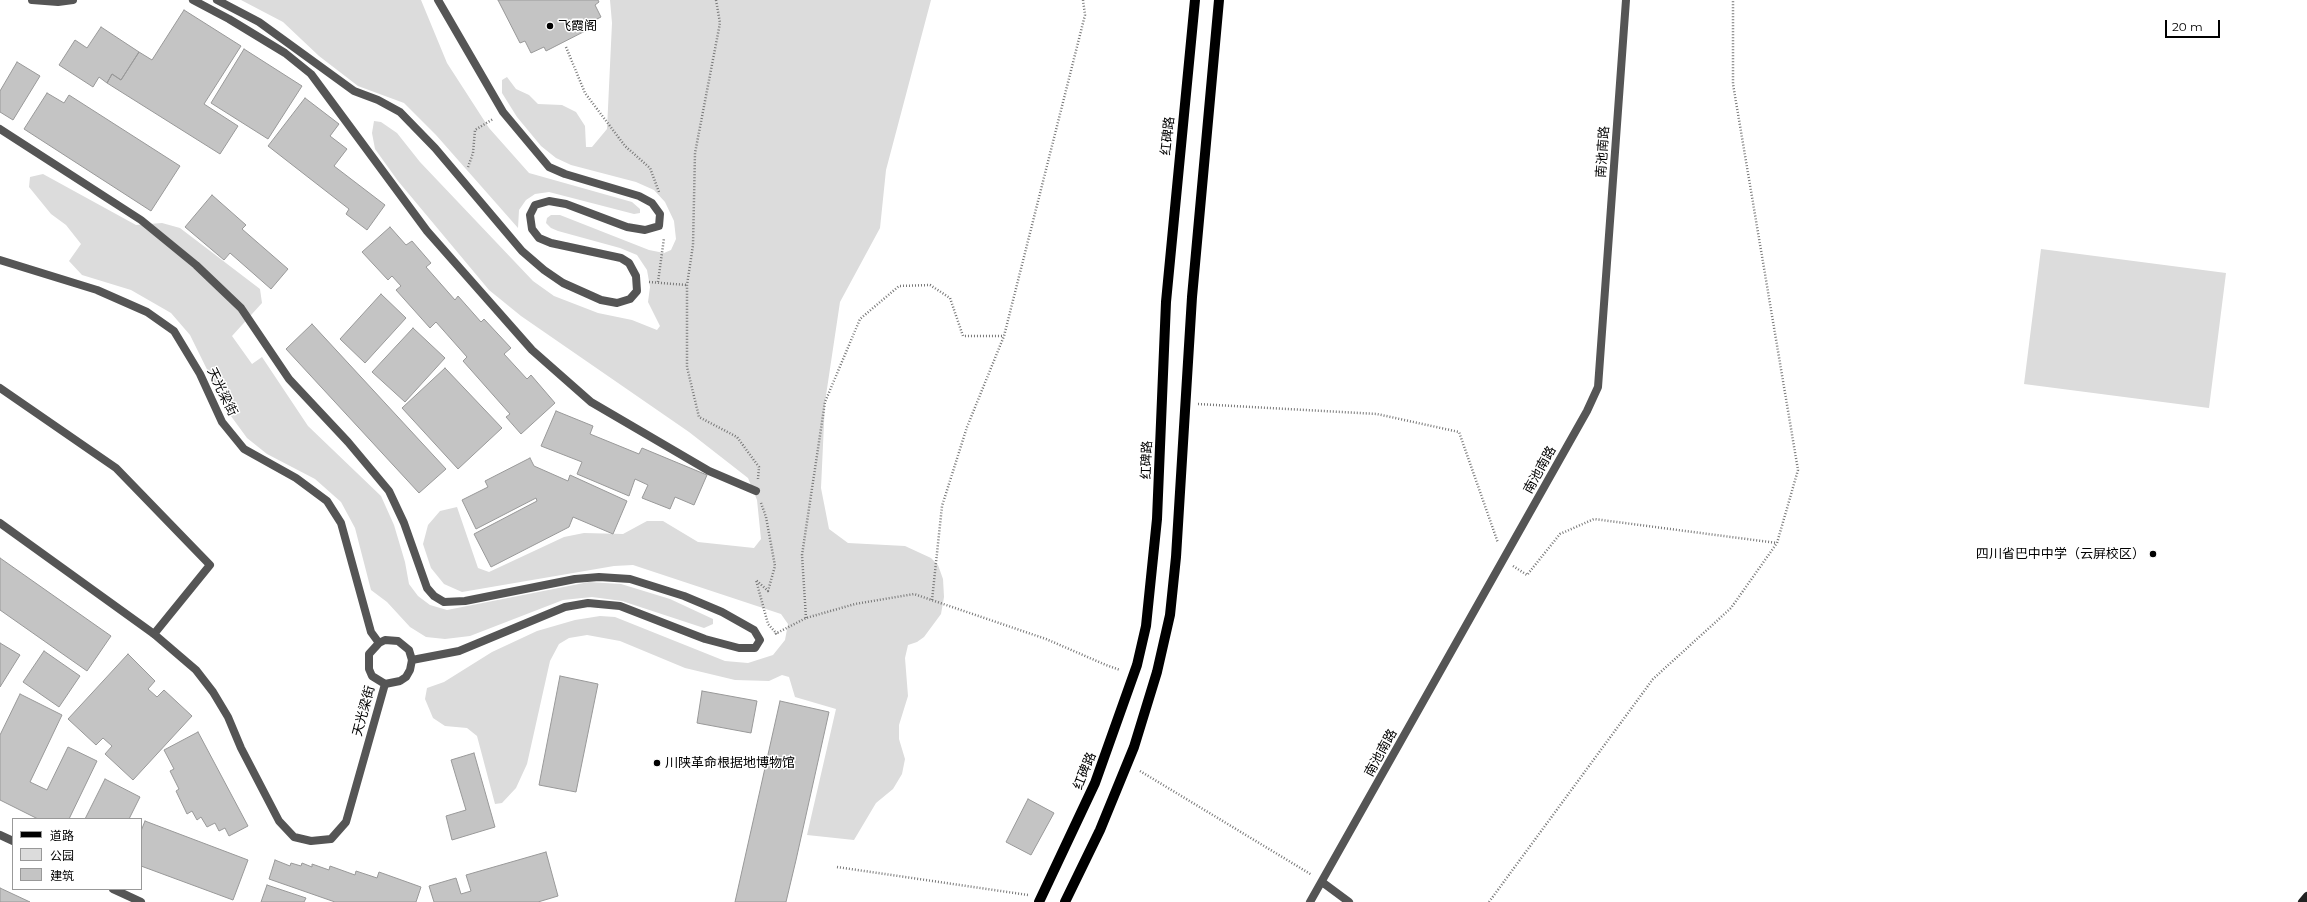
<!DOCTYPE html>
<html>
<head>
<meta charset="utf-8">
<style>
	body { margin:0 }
	#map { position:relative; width:2307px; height:902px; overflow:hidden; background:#fff; font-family:Montserrat,"Noto Sans SC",sans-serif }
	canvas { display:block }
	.legend { position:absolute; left:12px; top:818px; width:130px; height:72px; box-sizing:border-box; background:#fff; border:1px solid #999; margin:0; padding:5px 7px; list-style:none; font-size:12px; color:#000 }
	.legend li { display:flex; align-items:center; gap:8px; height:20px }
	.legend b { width:20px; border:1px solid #999 }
	.scale { position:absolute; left:2165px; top:20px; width:55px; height:18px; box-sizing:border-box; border:2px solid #000; border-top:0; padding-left:5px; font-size:12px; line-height:14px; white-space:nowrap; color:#000; -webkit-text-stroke:3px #fff; paint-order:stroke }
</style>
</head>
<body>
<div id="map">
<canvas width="2307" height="902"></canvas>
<ul class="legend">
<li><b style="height:5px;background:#000"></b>道路</li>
<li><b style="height:11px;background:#dcdcdc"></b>公园</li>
<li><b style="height:11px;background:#c4c4c4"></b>建筑</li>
</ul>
<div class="scale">20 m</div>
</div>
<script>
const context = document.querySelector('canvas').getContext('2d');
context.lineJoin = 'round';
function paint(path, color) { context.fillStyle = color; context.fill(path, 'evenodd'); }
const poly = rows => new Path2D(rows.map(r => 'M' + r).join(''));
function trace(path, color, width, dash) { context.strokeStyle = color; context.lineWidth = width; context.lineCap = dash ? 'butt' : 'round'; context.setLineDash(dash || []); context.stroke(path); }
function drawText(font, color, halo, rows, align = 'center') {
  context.font = font + ' Montserrat,"Noto Sans SC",sans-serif'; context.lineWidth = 3; context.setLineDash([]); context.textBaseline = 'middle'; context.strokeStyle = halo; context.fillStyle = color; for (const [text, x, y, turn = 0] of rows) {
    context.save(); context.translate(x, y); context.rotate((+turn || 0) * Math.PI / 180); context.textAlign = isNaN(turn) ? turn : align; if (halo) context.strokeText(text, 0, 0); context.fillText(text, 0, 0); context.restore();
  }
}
paint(poly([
	[241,0,421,0,447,63,489,128,529,173,632,202,640,209,640,213,634,214,549,192,535,194,526,200,519,210,518,228,436,135,404,103,358,86,319,56,283,22],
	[610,0,931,0,886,170,880,228,840,302,825,402,821,488,829,529,848,543,905,546,931,558,938,565,943,579,944,597,941,614,924,637,917,642,908,645,905,658,908,696,899,725,899,739,905,759,902,774,893,789,876,803,854,840,807,835,836,709,795,697,789,677,782,675,769,681,735,680,685,668,620,641,587,635,569,638,559,644,550,661,527,764,516,788,502,803,495,804,477,736,467,728,445,726,433,718,425,699,427,688,444,682,492,652,537,631,575,620,600,616,615,617,725,661,748,663,773,655,785,640,788,624,781,614,633,565,614,566,462,592,444,584,431,568,423,544,428,525,440,511,457,507,478,568,489,572,564,537,584,533,623,534,647,521,663,521,698,542,754,548,761,539,757,500,748,478,689,432,521,316,489,290,398,181,375,149,372,133,374,121,381,122,397,133,420,162,533,281,554,296,598,313,632,320,657,330,660,326,648,302,650,287,647,270,637,255,620,248,558,231,551,228,546,223,547,218,551,215,560,215,649,250,664,253,671,250,676,239,674,221,665,202,654,190,636,182,571,165,556,158,541,146,517,117,502,93,502,80,507,77,516,89,529,95,538,104,562,105,576,112,585,126,586,147,592,147,607,129,612,23],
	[43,174,136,225,162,223,180,228,260,289,262,303,232,336,252,364,262,357,308,426,381,496,394,525,405,562,409,584,418,596,430,605,447,610,589,582,621,584,670,599,713,619,713,624,704,628,622,601,592,597,563,600,470,636,445,639,426,637,410,627,387,602,371,590,355,528,341,502,315,479,267,454,247,438,228,412,190,335,171,313,131,290,82,275,69,261,81,244,66,225,51,214,29,187,30,177],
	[2041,249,2226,273,2209,408,2024,384]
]), '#dcdcdc');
const building = poly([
	[498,0,598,0,599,2,595,5,601,17,589,23,591,28,546,51,544,47,531,53,525,41,520,43,498,0],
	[184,10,241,46,204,104,238,126,220,154,107,83,112,74,121,80,139,52,152,60,184,10],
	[101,27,139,52,121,80,112,74,107,83,99,77,93,87,59,65,75,40,87,48,101,27],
	[244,49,302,86,268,139,211,103,244,49],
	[17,62,40,76,13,120,0,112,0,91,17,62],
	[47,93,64,103,69,95,180,166,151,211,24,129,47,93],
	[305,98,339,124,330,136,347,149,334,166,385,205,367,230,346,214,349,209,268,146,305,98],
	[212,195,246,225,242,229,288,269,271,289,230,253,224,260,185,227,212,195],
	[390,227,406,245,412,241,431,263,426,267,455,300,458,296,481,322,484,319,511,348,504,354,527,379,531,375,555,403,521,434,506,417,510,414,463,361,467,357,436,322,430,328,396,290,401,286,392,276,388,280,362,252,390,227],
	[381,294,406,318,365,363,340,339,381,294],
	[312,324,446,469,419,493,286,349,312,324],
	[413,328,445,358,405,402,372,372,413,328],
	[445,368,502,428,458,469,402,408,445,368],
	[556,411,593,426,590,434,639,454,642,448,707,475,694,505,675,497,670,509,642,498,648,485,635,479,629,496,577,474,582,462,541,446,556,411],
	[530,458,534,466,568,481,570,475,627,501,613,534,573,517,569,527,491,567,474,534,537,501,536,498,476,529,462,500,488,487,485,481,530,458],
	[0,558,111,636,87,671,0,610,0,558],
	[0,643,20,655,0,687,0,643],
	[44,651,80,676,59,707,23,682,44,651],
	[128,654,155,681,148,689,157,697,164,690,192,716,133,780,105,754,112,746,103,738,96,745,68,719,128,654],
	[560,676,598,684,576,792,539,785,560,676],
	[702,691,757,701,751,733,697,723,702,691],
	[20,694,62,715,30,782,47,790,68,747,97,761,69,819,38,819,0,800,0,735,20,694],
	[780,701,829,712,796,860,786,902,735,902,780,701],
	[198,732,248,826,229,836,225,828,219,831,215,823,207,827,201,817,197,820,192,811,187,814,176,791,179,789,170,771,174,769,164,750,198,732],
	[474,753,495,827,452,840,446,816,466,810,451,760,474,753],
	[105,779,140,797,129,819,85,819,105,779],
	[1028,799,1054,813,1031,855,1006,842,1028,799],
	[145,821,248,860,233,900,141,866,141,831,145,821],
	[546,852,558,896,538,902,434,902,429,886,456,878,461,894,471,891,466,875,546,852],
	[275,860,290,866,291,863,301,866,302,863,312,867,312,864,329,870,330,866,355,875,356,871,377,878,379,872,421,887,416,902,335,902,269,879,275,860],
	[267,885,306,898,304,902,261,902,267,885],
	[0,888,30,902,0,902,0,888]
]);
paint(building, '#c4c4c4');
trace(building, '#999', 1);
trace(poly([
	[716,0,720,23,695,153,693,245,687,285,687,367,699,417,737,437,759,467,758,479],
	[566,47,585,93,625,146,650,168,659,192],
	[468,167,473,153,475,130,493,119],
	[649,282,687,285],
	[658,282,664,238],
	[1198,404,1377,414,1459,432,1498,543],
	[761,503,766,517,775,566,768,591,756,580,768,624,777,634],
	[1513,566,1527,575,1560,534,1594,519,1777,543],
	[932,600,942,506,967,427,1004,336,1085,15,1083,0],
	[806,618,802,555,825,402,860,319,899,286,930,285,950,298,963,336,1004,336],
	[775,634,806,618,855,604,914,594,1046,639,1106,665,1120,670],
	[1140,771,1312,875],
	[837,867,1028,895],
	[1489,902,1653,679,1731,608,1777,543,1798,470,1733,84,1733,0]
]), '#777', 2.5, [1, 2]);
trace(poly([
	[32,0,58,2,73,0],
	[193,0,229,19,285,53,311,74,427,231,532,350,591,402,709,471,756,491],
	[217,0,259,22,354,91,378,100,400,112,435,148,522,251,544,270,563,283,601,300,617,303,630,299,637,291,636,276,629,263,621,258,551,243,539,238,532,229,530,215,535,205,549,201,566,204,627,227,645,230,659,226,660,214,652,203,639,196,565,174,549,167,503,112,438,0],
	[0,129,141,220,196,265,241,308,289,379,348,442,389,491,404,523,427,588,434,596,444,602,465,601,575,579,599,577,630,579,684,596,722,612,754,630,760,640,755,648,739,648,705,639,620,606,588,603,565,607,459,651,412,660,410,670,406,677,400,681,385,684],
	[0,388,116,468,210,565,154,634],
	[0,835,13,841],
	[113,889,141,902]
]), '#555', 8);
trace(poly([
	[0,260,97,290,147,312,174,331,200,374,222,422,244,449,296,478,327,501,341,523,371,632,379,643,369,654,369,669,372,676,385,684,346,822,331,839,311,841,294,837,279,821,241,748,228,717,213,692,196,670,154,634,0,523],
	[379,643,385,640,398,641,409,650,412,660],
	[1322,882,1349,902],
	[1310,902,1587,411,1598,387,1626,0]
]), '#555', 8);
trace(poly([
	[2302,902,2307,896]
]), '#222', 8);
trace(poly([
	[1039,902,1095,783,1137,665,1146,626,1157,519,1166,302,1195,0],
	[1065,902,1100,830,1134,747,1157,672,1170,615,1176,557,1192,297,1219,0]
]), '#000', 10);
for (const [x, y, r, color] of [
	[550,26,4,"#000"],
	[2153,554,4,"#000"],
	[657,763,4,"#000"]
]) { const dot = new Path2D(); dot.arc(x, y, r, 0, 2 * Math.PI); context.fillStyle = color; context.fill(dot); trace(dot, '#fff', 1.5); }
drawText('13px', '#000', '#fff', [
	["飞霞阁",558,26],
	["四川省巴中中学（云屏校区）",2145,554,"right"],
	["川陕革命根据地博物馆",665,763]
], 'left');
drawText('13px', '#000', '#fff', [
	["红碑路",1168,136,-84],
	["南池南路",1603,152,-86],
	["天光梁街",222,392,64],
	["红碑路",1147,460,-88],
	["南池南路",1540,470,-61],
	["天光梁街",364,711,-75],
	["南池南路",1381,753,-61],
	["红碑路",1085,771,-68]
]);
</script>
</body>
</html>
